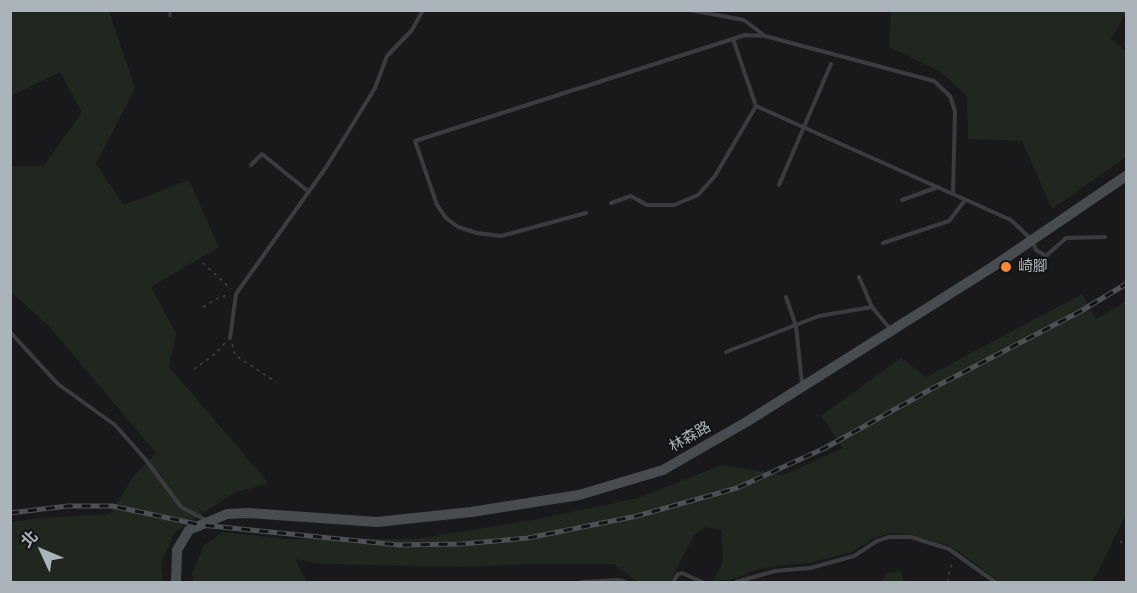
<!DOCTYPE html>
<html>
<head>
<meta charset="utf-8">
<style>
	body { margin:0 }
	#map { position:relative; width:1137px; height:593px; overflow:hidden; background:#19191b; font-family:"Noto Sans","Noto Sans TC",sans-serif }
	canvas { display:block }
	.frame { position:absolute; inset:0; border:12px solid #abb4bb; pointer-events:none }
	.north { position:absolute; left:12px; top:521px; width:60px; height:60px; -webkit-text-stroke:4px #141416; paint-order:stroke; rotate:314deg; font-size:16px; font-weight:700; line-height:24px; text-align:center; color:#abb4bb }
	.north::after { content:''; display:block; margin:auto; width:21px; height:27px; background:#abb4bb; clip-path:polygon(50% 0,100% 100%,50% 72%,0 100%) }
</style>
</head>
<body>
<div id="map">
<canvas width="1137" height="593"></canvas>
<div class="frame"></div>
<div class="north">北</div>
</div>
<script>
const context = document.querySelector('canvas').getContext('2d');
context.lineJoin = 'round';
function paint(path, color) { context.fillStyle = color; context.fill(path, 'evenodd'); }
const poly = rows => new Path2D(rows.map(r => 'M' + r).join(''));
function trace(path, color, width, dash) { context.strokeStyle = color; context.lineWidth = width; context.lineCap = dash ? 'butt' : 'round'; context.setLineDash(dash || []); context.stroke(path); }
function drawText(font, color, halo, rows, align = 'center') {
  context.font = font + ' "Noto Sans","Noto Sans TC",sans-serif'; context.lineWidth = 4.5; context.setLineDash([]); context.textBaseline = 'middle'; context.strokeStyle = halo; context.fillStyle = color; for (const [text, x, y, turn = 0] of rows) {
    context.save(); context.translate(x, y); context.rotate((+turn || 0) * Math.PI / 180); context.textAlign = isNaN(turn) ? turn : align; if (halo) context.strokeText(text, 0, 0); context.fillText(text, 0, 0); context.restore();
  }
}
paint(poly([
	[11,11,55,11,58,13,62,11,109,11,135,88,96,164,124,205,189,180,219,247,151,287,176,333,169,367,269,483,232,494,174,533,161,563,163,582,11,582,11,522,39,518,110,514,133,477,156,453,48,325,11,292,11,166,44,166,82,112,60,72,11,96],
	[891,11,1126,11,1126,14,1111,39,1126,51,1126,157,1052,209,1022,141,968,139,967,97,941,72,889,47],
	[1082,294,1096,319,1126,301,1126,514,1098,572,1091,582,999,581,951,546,912,535,889,533,874,538,852,552,809,563,775,566,759,569,733,579,713,581,723,562,721,530,706,527,694,535,670,582,638,582,613,564,529,564,463,567,321,564,295,559,307,582,193,582,192,573,204,545,223,532,287,539,415,539,533,520,638,498,722,465,783,475,843,448,821,416,901,358,926,377],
	[900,571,905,582,880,582,888,573]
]), '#1f271e');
trace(poly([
	[170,10,170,16]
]), '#2e3c40', 3);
trace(poly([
	[203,263,231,289],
	[203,307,220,297,229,295],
	[232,344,235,355,276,382],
	[194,369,215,354,225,343],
	[1120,541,1126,546],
	[948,582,949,571,954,561]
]), '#404447', 1.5, [3, 4.5]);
trace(poly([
	[690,10,744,20,765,36,934,81,950,96,955,111,953,194],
	[756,106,1011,220,1032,240,1036,250,1046,256,1066,238,1105,237],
	[251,165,262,154,309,192],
	[779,185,831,64],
	[902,200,938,187],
	[611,203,631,196,647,205,674,205,698,195,715,176,756,106,733,39],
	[586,213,501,236,477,233,458,227,446,218,437,205,415,141,745,35,765,36],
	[883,243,949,221,965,200],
	[859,277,872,307],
	[786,297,796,326,802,383],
	[10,332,58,384,115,425,146,460,181,507,206,520],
	[230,338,236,294,327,166,375,88,387,56,412,30,423,10],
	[726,352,819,316,872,307,891,330],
	[582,582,618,580,626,582],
	[673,582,678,574,682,573,702,582],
	[736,582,775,571,810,568,854,556,877,541,889,537,911,537,949,549,995,582]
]), '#3a3c40', 4);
trace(poly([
	[176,582,177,550,189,530,227,514,248,513,377,522,471,512,579,495,663,470,748,421,994,266,1126,176]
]), '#484c50', 10);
const rail = poly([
	[10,513,68,506,112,506,201,525,399,545,462,544,528,538,637,516,737,488,825,448,935,387,1081,311,1126,284]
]);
trace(rail, '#4d5155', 5);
trace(rail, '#141416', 3, [9]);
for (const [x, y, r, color] of [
	[1006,267,6,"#f78935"]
]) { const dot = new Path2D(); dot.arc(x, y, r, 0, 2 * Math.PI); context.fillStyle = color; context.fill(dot); trace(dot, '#141416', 2); }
drawText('15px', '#abb4bb', '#141416', [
	["崎腳",1018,267]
], 'left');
drawText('15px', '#abb4bb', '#141416', [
	["林森路",690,437,-30]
]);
</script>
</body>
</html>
